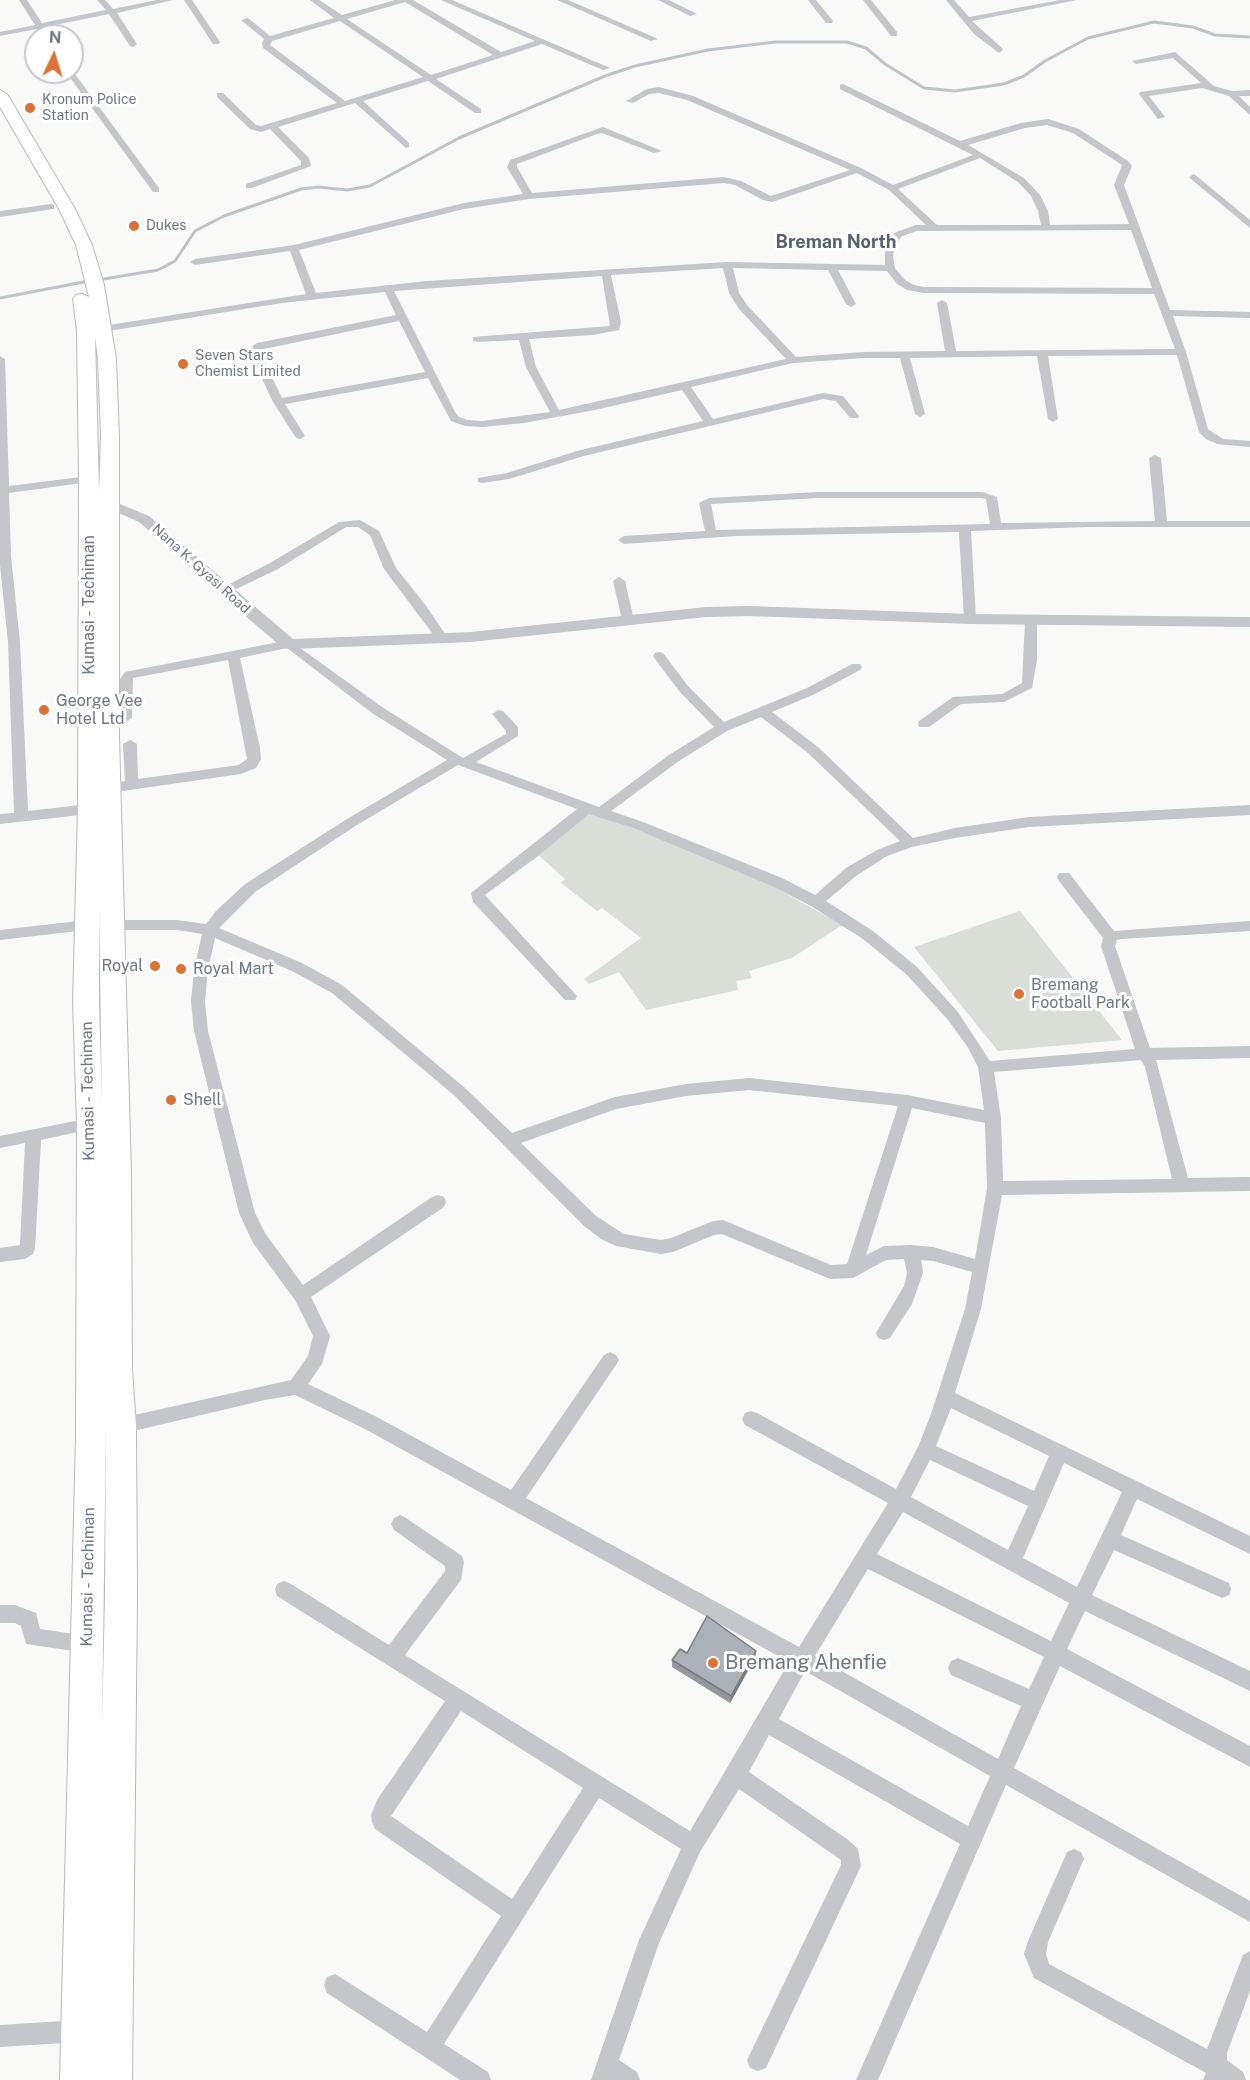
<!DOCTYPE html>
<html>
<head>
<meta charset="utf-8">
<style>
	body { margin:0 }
	#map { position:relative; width:1250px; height:2080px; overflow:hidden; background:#f9f9f7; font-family:"Public Sans",sans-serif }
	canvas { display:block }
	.north { position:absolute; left:24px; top:24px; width:60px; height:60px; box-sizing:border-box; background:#fff; border:2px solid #c3c9cf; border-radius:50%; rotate:4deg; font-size:16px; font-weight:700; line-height:24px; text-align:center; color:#6a7787 }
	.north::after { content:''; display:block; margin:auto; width:21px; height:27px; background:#dc7035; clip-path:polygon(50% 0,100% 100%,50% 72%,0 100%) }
</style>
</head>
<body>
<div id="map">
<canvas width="1250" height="2080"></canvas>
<div class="north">N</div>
</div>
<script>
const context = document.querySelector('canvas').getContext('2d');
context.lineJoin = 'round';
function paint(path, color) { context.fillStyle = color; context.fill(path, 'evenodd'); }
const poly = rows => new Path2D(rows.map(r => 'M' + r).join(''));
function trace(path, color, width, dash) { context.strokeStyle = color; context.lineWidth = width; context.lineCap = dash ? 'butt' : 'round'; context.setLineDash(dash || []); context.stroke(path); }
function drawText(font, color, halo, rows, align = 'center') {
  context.font = font + ' "Public Sans",sans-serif'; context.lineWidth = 6; context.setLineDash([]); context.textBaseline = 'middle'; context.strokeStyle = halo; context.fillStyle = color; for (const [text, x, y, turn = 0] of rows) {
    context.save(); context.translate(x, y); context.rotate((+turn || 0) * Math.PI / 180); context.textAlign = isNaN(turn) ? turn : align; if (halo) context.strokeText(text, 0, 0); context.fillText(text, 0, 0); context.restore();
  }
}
paint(poly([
	[588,812,696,851,762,880,842,925,792,958,749,971,752,978,736,981,738,990,646,1010,619,972,589,984,584,979,641,938,602,908,597,911,561,883,565,879,536,853],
	[1020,911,1122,1040,998,1051,914,947]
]), '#d9ded7');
trace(poly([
	[98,280,158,270,175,261,195,231,224,216,301,189,318,187,347,190,370,186,459,138,605,76,635,66,708,50,775,42,847,42,866,48,885,64,924,88,955,91,1004,84,1024,76,1045,61,1088,38,1154,22,1193,27,1215,35,1250,37],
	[0,298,89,281]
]), '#bdc5cb', 3);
const trunk = poly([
	[0,90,7,94,75,209,92,245,104,285,116,359,119,437,119,737,131,1173,132,1369,136,1426,137,1597,132,2080,60,2080,76,1437,77,1124,73,1002,78,809,79,479,77,331,73,299,76,295,82,294,89,297,76,245,59,209,0,107,0,90],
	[95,337,98,359,101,437,99,492,95,337],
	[99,906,102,1104,99,1002,99,906],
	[106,1423,106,1426,105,1597,102,1727,106,1423]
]);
trace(trunk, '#b6b9bd', 2);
paint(poly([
	[19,0,27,0,42,23,106,10,97,0,105,0,113,9,157,0,173,0,117,13,137,44,133,47,130,46,109,14,45,27,48,33,44,35,37,29,0,36,0,32,35,25,19,0],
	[184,0,192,0,220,42,219,44,213,44,184,0],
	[310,0,319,0,342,15,395,0,413,0,501,52,535,41,441,0,452,0,610,68,603,70,542,44,436,79,481,109,481,113,475,113,428,81,363,101,409,143,409,147,406,148,355,103,278,127,309,158,311,166,252,188,246,188,246,184,301,165,301,161,270,129,261,132,250,129,217,97,217,93,223,93,256,125,261,126,337,103,263,48,262,43,264,39,241,20,248,18,270,36,334,18,310,0],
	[405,2,493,55,431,75,347,19,405,2],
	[340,21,423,77,345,101,270,45,272,41,340,21],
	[557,0,568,0,658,39,651,41,557,0],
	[658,0,669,0,697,14,690,16,658,0],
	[808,0,816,0,833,21,832,23,826,23,808,0],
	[863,0,871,0,897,32,897,36,891,36,863,0],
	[946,0,954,0,969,17,1060,0,1077,0,972,21,1002,48,1003,50,999,53,974,34,946,0],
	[1175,52,1214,86,1232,91,1250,90,1250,96,1239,96,1250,107,1250,115,1229,96,1202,88,1149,96,1165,117,1158,119,1139,94,1140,92,1201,83,1173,58,1136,64,1132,61,1175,52],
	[72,70,159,188,159,192,153,192,66,72,72,72,72,70],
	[843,84,960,141,1021,123,1048,119,1079,129,1128,161,1132,166,1124,185,1170,310,1250,312,1250,318,1173,316,1186,352,1208,429,1223,439,1250,441,1250,447,1217,444,1206,439,1199,432,1177,355,1048,356,1058,419,1053,422,1048,419,1037,356,910,358,925,414,920,417,915,414,900,358,864,358,793,363,691,387,713,419,823,393,843,396,859,416,858,418,850,418,836,401,823,399,584,456,509,479,482,483,478,482,478,478,507,473,577,451,703,421,682,390,595,410,524,423,482,427,465,426,451,421,428,378,285,404,305,436,300,439,296,438,273,402,248,349,257,343,396,315,385,292,282,303,90,334,85,331,90,328,306,294,290,251,195,265,190,262,195,259,294,245,464,203,523,194,507,167,510,160,603,127,662,151,654,153,602,133,597,134,517,164,517,167,532,193,724,177,741,181,771,196,850,170,687,100,659,93,649,94,633,103,626,101,647,89,659,87,693,96,861,168,893,185,973,155,840,89,840,85,843,84],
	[1047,125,1073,133,1122,165,1114,185,1129,224,1050,225,1048,211,1040,195,1024,178,968,145,1025,128,1047,125],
	[980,158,1018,182,1031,196,1038,211,1041,225,937,225,898,189,980,158],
	[857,173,889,190,926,225,916,225,896,232,885,244,885,265,727,262,427,281,316,293,299,250,464,209,529,199,724,183,735,185,763,200,772,202,857,173],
	[1131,230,1152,288,924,287,914,285,905,280,895,268,893,256,895,245,902,236,917,231,1131,230],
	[723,268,729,293,739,309,786,359,559,410,536,367,529,339,593,335,619,330,621,322,611,275,723,268],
	[733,268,828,270,846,304,851,307,856,304,838,270,887,271,897,284,907,290,924,293,1154,294,1175,349,956,351,947,303,942,300,937,303,945,351,864,352,796,357,747,305,739,293,733,268],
	[602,276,610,326,473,337,473,341,477,342,519,340,526,367,550,412,482,421,467,420,459,417,455,412,394,291,602,276],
	[399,321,425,372,282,398,259,350,399,321],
	[1194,174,1250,220,1250,228,1191,179,1189,177,1194,174],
	[51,204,54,205,54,209,0,217,0,211,51,204],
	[0,356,5,359,9,486,89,476,95,479,89,482,9,493,11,556,20,642,28,811,89,804,96,809,89,814,0,824,0,814,14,813,8,642,0,565,0,356],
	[1155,455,1161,458,1167,521,1250,521,1250,527,1087,527,971,531,976,619,970,623,964,619,959,532,735,536,624,544,618,540,624,536,705,531,699,503,709,498,818,492,982,492,997,497,1001,523,1155,521,1149,458,1155,455],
	[818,498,982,498,986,499,990,524,716,530,711,504,818,498],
	[360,520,379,531,396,568,424,603,448,638,446,641,438,641,384,569,370,535,358,527,346,527,278,569,228,593,220,593,218,590,270,563,339,522,360,520],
	[619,577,625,581,634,620,628,624,622,620,613,581,619,577],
	[1031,616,1037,620,1037,660,1032,688,1004,702,961,704,929,727,919,727,918,724,919,721,953,697,1002,694,1022,683,1025,620,1031,616],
	[289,640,382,707,463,758,506,734,506,731,492,714,498,710,503,711,518,727,518,736,476,762,599,807,669,755,714,727,680,692,655,659,653,656,655,653,659,652,663,653,688,686,724,722,807,688,852,664,860,664,862,667,860,670,815,694,772,712,818,747,913,838,955,828,1029,817,1250,805,1250,815,1029,827,955,838,912,847,887,856,856,876,826,901,873,931,917,967,958,1012,990,1061,1135,1049,1101,946,1103,938,1059,881,1057,877,1059,873,1069,873,1114,931,1250,921,1250,931,1121,939,1117,940,1115,946,1150,1048,1250,1046,1250,1058,1156,1060,1188,1178,1250,1177,1250,1191,1002,1195,981,1309,955,1393,1250,1536,1250,1554,1137,1499,1121,1535,1229,1583,1231,1589,1229,1595,1222,1598,1114,1550,1092,1595,1250,1671,1250,1691,1085,1611,1067,1649,1250,1746,1250,1767,1060,1666,1014,1768,1250,1901,1250,1922,1006,1785,878,2080,856,2080,960,1844,769,1735,749,1772,847,1839,858,1849,861,1866,766,2068,758,2071,750,2068,747,2060,841,1865,841,1860,739,1789,700,1852,659,1943,619,2060,637,2072,640,2080,591,2080,639,1940,681,1849,599,1798,444,2044,488,2072,491,2080,460,2080,327,1993,324,1985,327,1977,335,1974,427,2032,501,1916,375,1829,372,1822,371,1815,377,1800,445,1701,277,1596,275,1590,277,1584,284,1581,291,1584,389,1645,445,1571,445,1566,394,1530,391,1524,394,1518,400,1515,406,1518,462,1556,464,1562,461,1580,405,1655,690,1831,789,1662,363,1428,295,1395,265,1400,121,1434,115,1432,112,1426,115,1420,121,1418,291,1380,308,1356,313,1336,295,1300,253,1243,239,1213,194,1031,191,1001,194,970,202,934,177,930,87,930,0,940,0,930,87,920,177,920,206,924,216,911,245,884,347,819,447,760,372,713,287,648,240,658,260,748,261,759,256,768,241,774,109,793,104,791,102,788,104,785,125,781,123,744,130,740,137,744,138,779,239,765,247,759,228,660,133,678,132,718,126,722,120,718,120,679,125,672,289,640],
	[761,717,808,753,900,841,877,850,846,868,815,895,782,878,643,822,611,811,679,761,727,731,761,717],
	[458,765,577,809,471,893,473,902,565,1000,575,1000,577,996,485,895,538,856,589,814,633,828,772,886,811,906,863,939,907,975,948,1020,967,1046,978,1067,984,1110,907,1095,749,1078,686,1084,615,1097,512,1133,465,1088,342,985,302,963,219,928,255,892,357,825,458,765],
	[215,938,292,971,332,993,455,1096,584,1226,601,1239,616,1246,661,1254,673,1252,714,1235,722,1234,830,1279,853,1278,886,1260,904,1259,907,1273,904,1286,876,1333,878,1338,884,1340,890,1338,912,1304,923,1273,921,1260,933,1261,972,1272,965,1309,931,1414,918,1447,896,1489,757,1413,751,1411,745,1413,742,1419,745,1425,888,1503,799,1647,526,1498,616,1365,619,1360,616,1355,610,1352,604,1355,511,1490,375,1416,308,1384,322,1364,330,1336,311,1297,444,1207,446,1202,444,1197,438,1195,432,1197,303,1285,265,1233,255,1213,208,1031,205,1001,208,970,215,938],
	[1141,1060,1145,1067,1172,1179,1003,1181,1001,1118,994,1072,1141,1060],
	[749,1090,898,1106,847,1264,831,1265,723,1220,713,1221,671,1238,661,1240,624,1234,596,1216,521,1143,616,1109,686,1096,749,1090],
	[912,1108,985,1123,987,1188,975,1259,933,1247,911,1245,884,1246,866,1255,912,1108],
	[951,1408,1049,1456,1034,1491,936,1446,951,1408],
	[930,1460,1028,1506,1008,1550,911,1497,930,1460],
	[1064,1463,1122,1492,1077,1587,1023,1558,1064,1463],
	[903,1512,1069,1603,1051,1641,877,1554,903,1512],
	[868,1569,1044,1657,1029,1689,958,1658,951,1661,948,1668,951,1675,1021,1706,998,1759,815,1656,868,1569],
	[805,1671,990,1776,968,1826,779,1719,805,1671],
	[461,1711,583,1788,512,1899,391,1816,461,1711],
	[90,1118,96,1120,98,1124,96,1128,41,1140,35,1249,33,1254,25,1259,0,1262,0,1248,20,1245,25,1143,0,1148,0,1136,90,1118],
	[0,1605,15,1605,36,1613,40,1629,94,1637,97,1644,94,1651,87,1653,26,1644,21,1626,15,1623,0,1623,0,1605],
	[1074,1849,1081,1852,1084,1859,1048,1942,1046,1954,1049,1964,1207,2049,1243,1955,1250,1951,1250,1991,1227,2053,1227,2060,1243,2072,1246,2080,1203,2080,1206,2073,1034,1978,1024,1954,1028,1941,1067,1852,1074,1849],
	[80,2020,88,2023,91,2031,88,2039,80,2042,0,2047,0,2025,80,2020]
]), '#c3c6ca');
paint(poly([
	[108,499,149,516,293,639,471,632,706,607,749,606,970,614,1250,617,1250,627,970,624,749,616,706,617,471,642,289,649,283,648,224,598,139,522,103,506,101,503,103,500,108,499]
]), '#c3c6ca');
paint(trunk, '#fff');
paint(poly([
	[756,1651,755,1658,730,1703,672,1667,672,1660,687,1653]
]), '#92989e');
paint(poly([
	[756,1651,755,1658,730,1703,731,1696]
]), '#777c81');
const building = poly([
	[707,1616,756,1651,731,1696,672,1660,680,1649,687,1653,707,1616]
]);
paint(building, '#aab1b8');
trace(building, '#777c81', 1.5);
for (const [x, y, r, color] of [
	[30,108,6,"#dc7035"],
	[134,226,6,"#dc7035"],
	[183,364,6,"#dc7035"],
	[44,710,6,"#dc7035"],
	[155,966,6,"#dc7035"],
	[181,969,6,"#dc7035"],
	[1019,994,6,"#dc7035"],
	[171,1100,6,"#dc7035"],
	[713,1663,6,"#dc7035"]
]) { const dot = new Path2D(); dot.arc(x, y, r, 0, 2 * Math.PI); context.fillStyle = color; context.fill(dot); trace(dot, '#fff', 2); }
drawText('14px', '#6a7787', '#fff', [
	["Kronum Police",42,100],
	["Station",42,116],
	["Dukes",146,226],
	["Seven Stars",195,356],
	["Chemist Limited",195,372]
], 'left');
drawText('14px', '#6a7787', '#fff', [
	["Nana K. Gyasi Road",201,569,42]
]);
drawText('16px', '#6a7787', '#fff', [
	["Kumasi - Techiman",89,605,-90],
	["Kumasi - Techiman",88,1091,-91],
	["Kumasi - Techiman",88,1577,-89]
]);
drawText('16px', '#6a7787', '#fff', [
	["George Vee",56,701],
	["Hotel Ltd",56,719],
	["Royal",143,966,"right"],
	["Royal Mart",193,969],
	["Bremang",1031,985],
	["Football Park",1031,1003],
	["Shell",183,1100]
], 'left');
drawText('bold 18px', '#57616c', '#fff', [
	["Breman North",836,242]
]);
drawText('20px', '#6a7787', '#fff', [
	["Bremang Ahenfie",725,1663]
], 'left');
</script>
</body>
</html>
